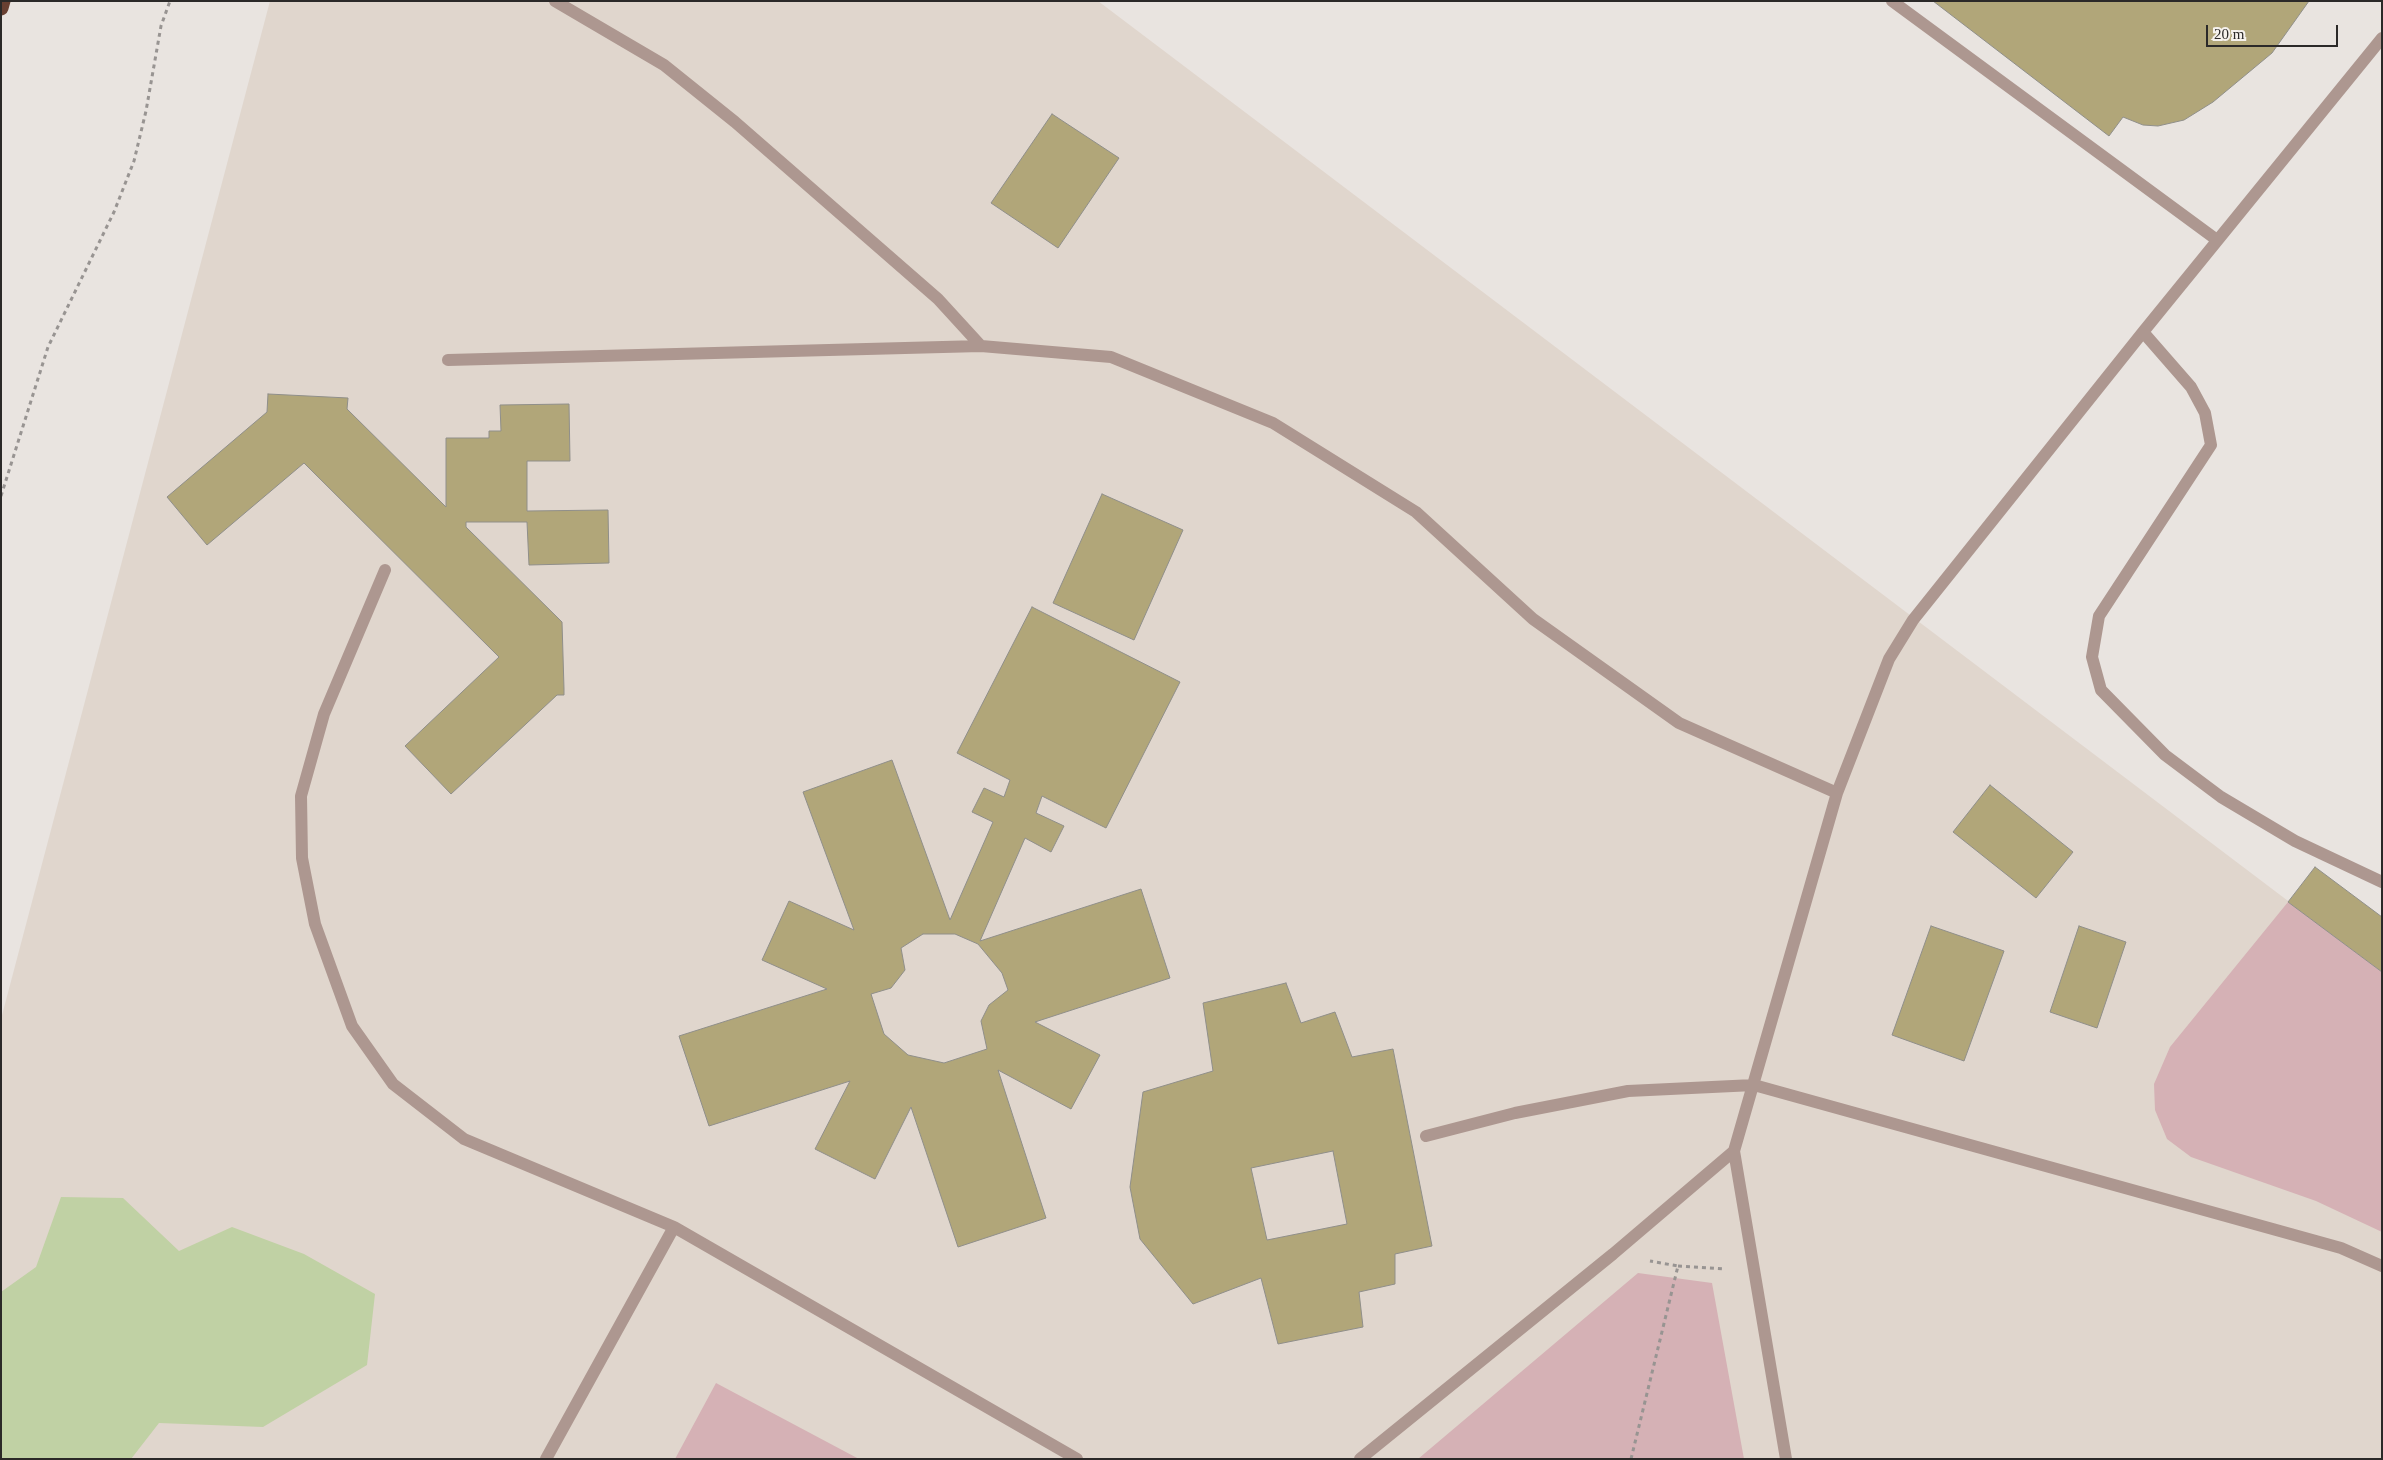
<!DOCTYPE html>
<html>
<head>
<meta charset="utf-8">
<style>
	body { margin:0 }
	#map { position:relative; width:2383px; height:1460px; overflow:hidden; background:#e9e4e0; font-family:"Times New Roman",serif }
	canvas { display:block }
	.frame { position:absolute; inset:0; border:2px solid #2b2928; pointer-events:none }
	.scale { position:absolute; left:2206px; top:25px; width:132px; height:22px; box-sizing:border-box; border:2px solid #2b2928; border-top:0; padding-left:6px; font-size:15px; line-height:18px; white-space:nowrap; color:#2b2928; -webkit-text-stroke:4px #f6f2ed; paint-order:stroke }
</style>
</head>
<body>
<div id="map">
<canvas width="2383" height="1460"></canvas>
<div class="frame"></div>
<div class="scale">20 m</div>
</div>
<script>
const context = document.querySelector('canvas').getContext('2d');
context.lineJoin = 'round';
function paint(path, color) { context.fillStyle = color; context.fill(path, 'evenodd'); }
const poly = rows => new Path2D(rows.map(r => 'M' + r).join(''));
function trace(path, color, width, dash) { context.strokeStyle = color; context.lineWidth = width; context.lineCap = dash ? 'butt' : 'round'; context.setLineDash(dash || []); context.stroke(path); }
paint(poly([
	[270,1,1098,1,2382,972,2382,1459,1,1459,1,1019]
]), '#e0d6cd');
paint(poly([
	[2288,902,2382,972,2382,1232,2316,1201,2191,1157,2167,1139,2155,1110,2154,1084,2170,1047],
	[1638,1273,1712,1283,1744,1459,1418,1459],
	[716,1383,859,1459,675,1459]
]), '#d5b1b5');
paint(poly([
	[61,1197,123,1198,179,1251,232,1227,304,1254,375,1294,367,1365,263,1427,159,1423,131,1459,1,1459,1,1292,36,1267]
]), '#c0d1a4');
const building = poly([
	[1933,1,2309,1,2272,53,2213,102,2184,120,2158,126,2143,125,2123,117,2109,136,1933,1],
	[1052,114,1119,158,1058,248,991,203,1052,114],
	[268,394,348,398,347,409,446,507,446,438,489,438,489,431,501,431,500,405,569,404,570,461,527,461,527,511,608,510,609,563,529,565,527,522,466,522,466,527,562,622,564,689,564,695,557,695,451,794,405,746,499,657,304,463,207,545,167,497,267,412,268,394],
	[1102,494,1183,530,1134,640,1053,603,1102,494],
	[1032,607,1180,682,1106,828,1042,796,1036,813,1064,826,1051,852,1025,838,980,941,1141,889,1170,978,1035,1022,1100,1055,1071,1109,998,1070,1046,1218,958,1247,911,1107,875,1179,815,1149,850,1081,709,1126,679,1036,827,989,762,960,789,901,854,930,803,792,892,760,950,920,993,822,972,812,984,788,1004,797,1010,780,957,753,1032,607],
	[923,934,955,934,978,944,1002,973,1008,990,989,1005,981,1021,987,1049,944,1063,908,1055,884,1034,871,994,891,988,905,970,901,948,923,934],
	[1990,785,2073,852,2036,898,1953,832,1990,785],
	[2315,867,2382,917,2382,972,2288,902,2315,867],
	[1931,926,2004,951,1964,1061,1892,1035,1931,926],
	[2079,926,2126,942,2097,1028,2050,1012,2079,926],
	[1286,983,1301,1023,1335,1012,1352,1057,1393,1049,1432,1246,1395,1254,1395,1284,1359,1292,1363,1327,1278,1344,1261,1278,1193,1304,1140,1239,1130,1187,1143,1092,1213,1071,1203,1003,1286,983],
	[1333,1151,1347,1224,1267,1240,1251,1168,1333,1151]
]);
paint(building, '#b1a679');
trace(building, '#908f8a', 1);
trace(poly([
	[1,496,48,347,114,212,134,161,146,111,161,26,170,1],
	[1678,1266,1724,1269],
	[1631,1459,1678,1266,1650,1261]
]), '#989492', 3, [4, 4]);
trace(poly([
	[555,1,664,65,735,122,938,299,981,346],
	[1892,1,2217,240],
	[2143,332,2191,387,2205,413,2211,445,2099,616,2092,657,2101,690,2165,755,2221,797,2295,841,2382,882],
	[448,360,981,346,1111,357,1273,423,1416,512,1533,619,1679,723,1837,793],
	[385,570,324,714,301,796,302,858,315,924,352,1026,393,1084,464,1139,674,1227,1077,1459],
	[1426,1136,1515,1113,1628,1091,1754,1085,2341,1248,2382,1266],
	[546,1459,674,1227],
	[1360,1459,1613,1254,1734,1151],
	[1786,1459,1734,1151,1837,793,1889,659,1913,620,2143,332,2382,38]
]), '#ad9790', 12);
trace(poly([
	[1,8,3,1]
]), '#694032', 15);
</script>
</body>
</html>
